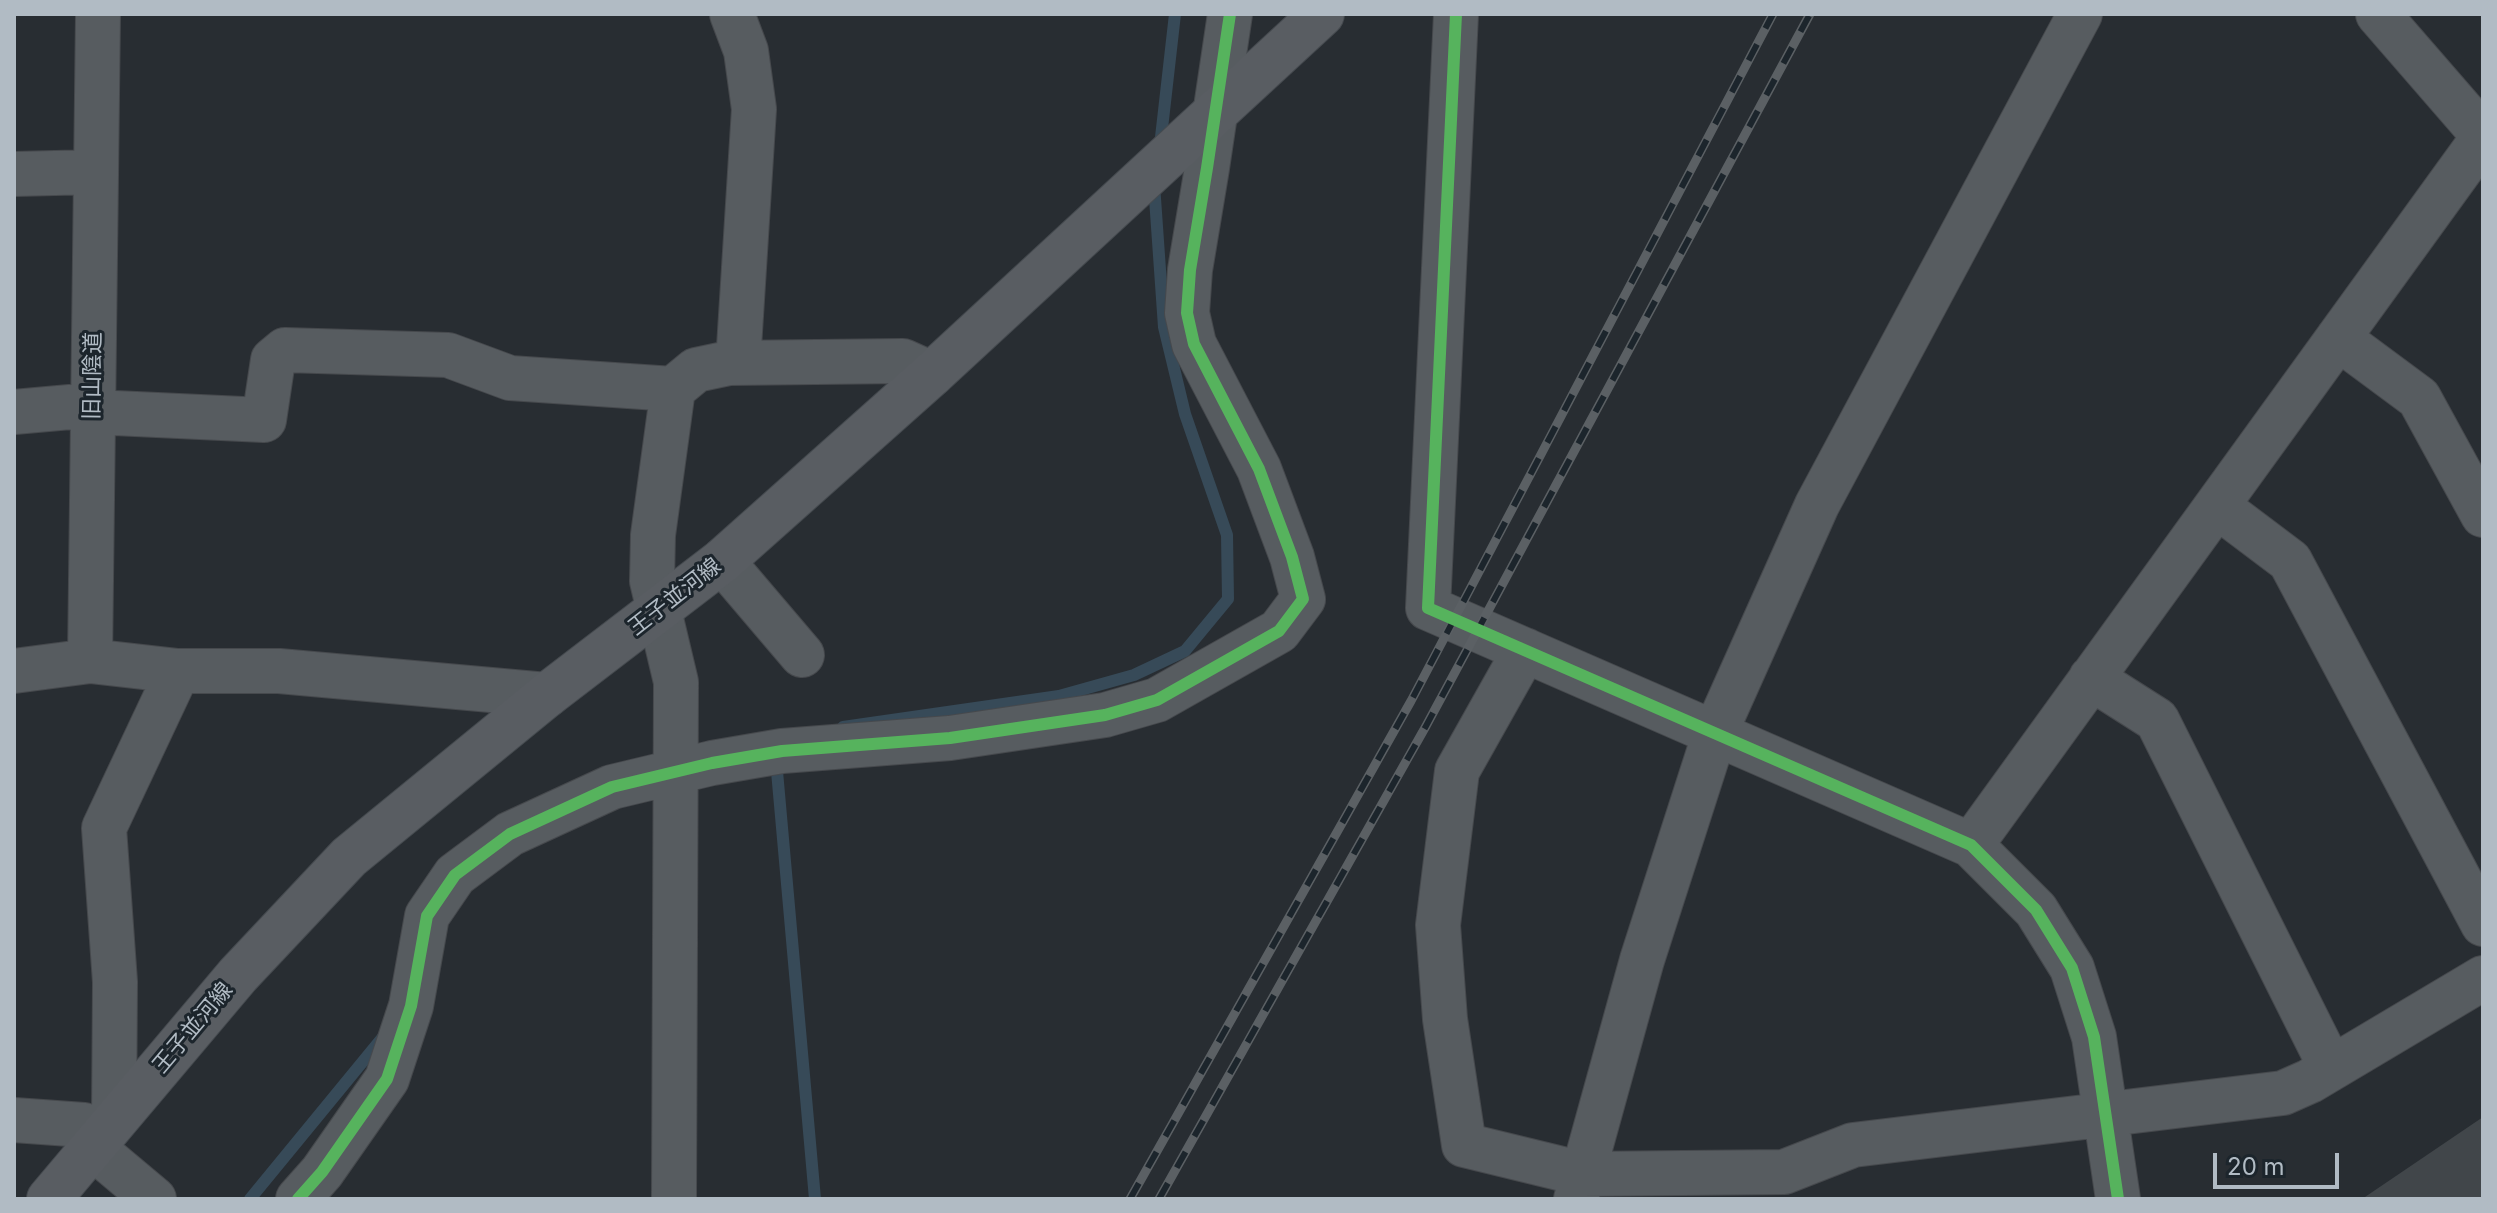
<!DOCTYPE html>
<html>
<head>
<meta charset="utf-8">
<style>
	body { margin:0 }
	#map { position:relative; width:2497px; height:1213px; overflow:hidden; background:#282d32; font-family:Inter,sans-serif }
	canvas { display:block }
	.frame { position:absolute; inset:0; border:16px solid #b1bbc4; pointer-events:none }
	.scale { position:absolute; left:2213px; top:1153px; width:126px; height:36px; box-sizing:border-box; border:4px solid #b1bbc4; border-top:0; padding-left:10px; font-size:24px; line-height:28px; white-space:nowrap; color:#b1bbc4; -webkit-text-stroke:6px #1c252c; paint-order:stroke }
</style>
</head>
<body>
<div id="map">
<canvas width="2497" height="1213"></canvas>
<div class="frame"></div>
<div class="scale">20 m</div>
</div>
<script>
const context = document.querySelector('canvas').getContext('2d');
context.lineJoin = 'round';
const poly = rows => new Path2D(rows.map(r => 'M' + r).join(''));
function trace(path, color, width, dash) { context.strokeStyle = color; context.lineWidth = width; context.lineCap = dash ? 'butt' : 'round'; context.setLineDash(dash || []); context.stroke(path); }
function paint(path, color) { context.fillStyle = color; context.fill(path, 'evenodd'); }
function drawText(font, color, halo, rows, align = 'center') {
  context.font = font + ' Inter,"Noto Sans JP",sans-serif'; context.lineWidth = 6; context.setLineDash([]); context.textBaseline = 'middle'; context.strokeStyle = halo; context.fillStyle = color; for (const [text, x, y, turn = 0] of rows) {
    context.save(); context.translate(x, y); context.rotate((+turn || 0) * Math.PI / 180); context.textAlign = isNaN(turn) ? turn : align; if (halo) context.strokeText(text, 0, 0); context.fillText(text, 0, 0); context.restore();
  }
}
trace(poly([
	[1160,146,1175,14],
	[843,727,1059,696,1134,675,1185,651,1228,599,1227,535,1185,414,1164,327,1154,184],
	[776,760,815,1199],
	[250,1199,383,1037]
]), '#374a58', 12);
paint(poly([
	[2483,1117,2483,1199,2362,1199]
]), '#41464a');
const minor = poly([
	[732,14,746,51,754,109,738,363],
	[1456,14,1428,608,1971,845,2036,910,2072,968,2094,1037,2118,1199],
	[2378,14,2483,135],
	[14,174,96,172],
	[2338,338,2419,398,2483,515],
	[14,412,70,407,93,412,264,420,273,360,285,350,448,355,510,378,673,389],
	[2217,506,2290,561,2483,924],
	[722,561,802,655],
	[1525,650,1457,771,1438,925,1445,1019,1464,1145,1583,1174,1784,1172,1853,1145,2283,1093,2310,1081,2483,978],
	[90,661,98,14],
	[14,671,90,661,178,671,279,671,547,695],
	[2091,678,2157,720,2331,1068],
	[1971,845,2483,138],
	[14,1120,84,1125,103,1134],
	[114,1121,115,982,104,828,178,671],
	[92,1147,154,1199],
	[298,1199,322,1172,387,1079,411,1006,427,916,455,875,510,834,612,787,712,763,782,751,950,738,1105,715,1157,700,1279,631,1303,599,1292,557,1259,469,1194,344,1187,313,1190,270,1207,168,1230,14],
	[674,1199,676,682,652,581,653,535,673,389,696,370,729,363,903,361,932,374],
	[1576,1199,1642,960,1715,733,1817,505,2080,14]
]);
const major = poly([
	[49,1199,238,975,349,857,547,695,722,561,932,374,1322,14]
]);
trace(minor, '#46494d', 46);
trace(major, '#454a4f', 46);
trace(minor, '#575c60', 44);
trace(major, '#595d62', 44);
const rail = poly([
	[1130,1199,1411,701,1773,14],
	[1159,1199,1426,726,1810,14]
]);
trace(rail, '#5b6064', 9);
trace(rail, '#1c252c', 6, [18]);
trace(poly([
	[1456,14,1428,608,1971,845,2036,910,2072,968,2094,1037,2118,1199],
	[298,1199,322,1172,387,1079,411,1006,427,916,455,875,510,834,612,787,712,763,782,751,950,738,1105,715,1157,700,1279,631,1303,599,1292,557,1259,469,1194,344,1187,313,1190,270,1207,168,1230,14]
]), '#56b35d', 12);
drawText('22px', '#b1bbc4', '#1c252c', [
	["旧山陰道",93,376,-89],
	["王子並河線",675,597,-38],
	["王子並河線",193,1028,-50]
]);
</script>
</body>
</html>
